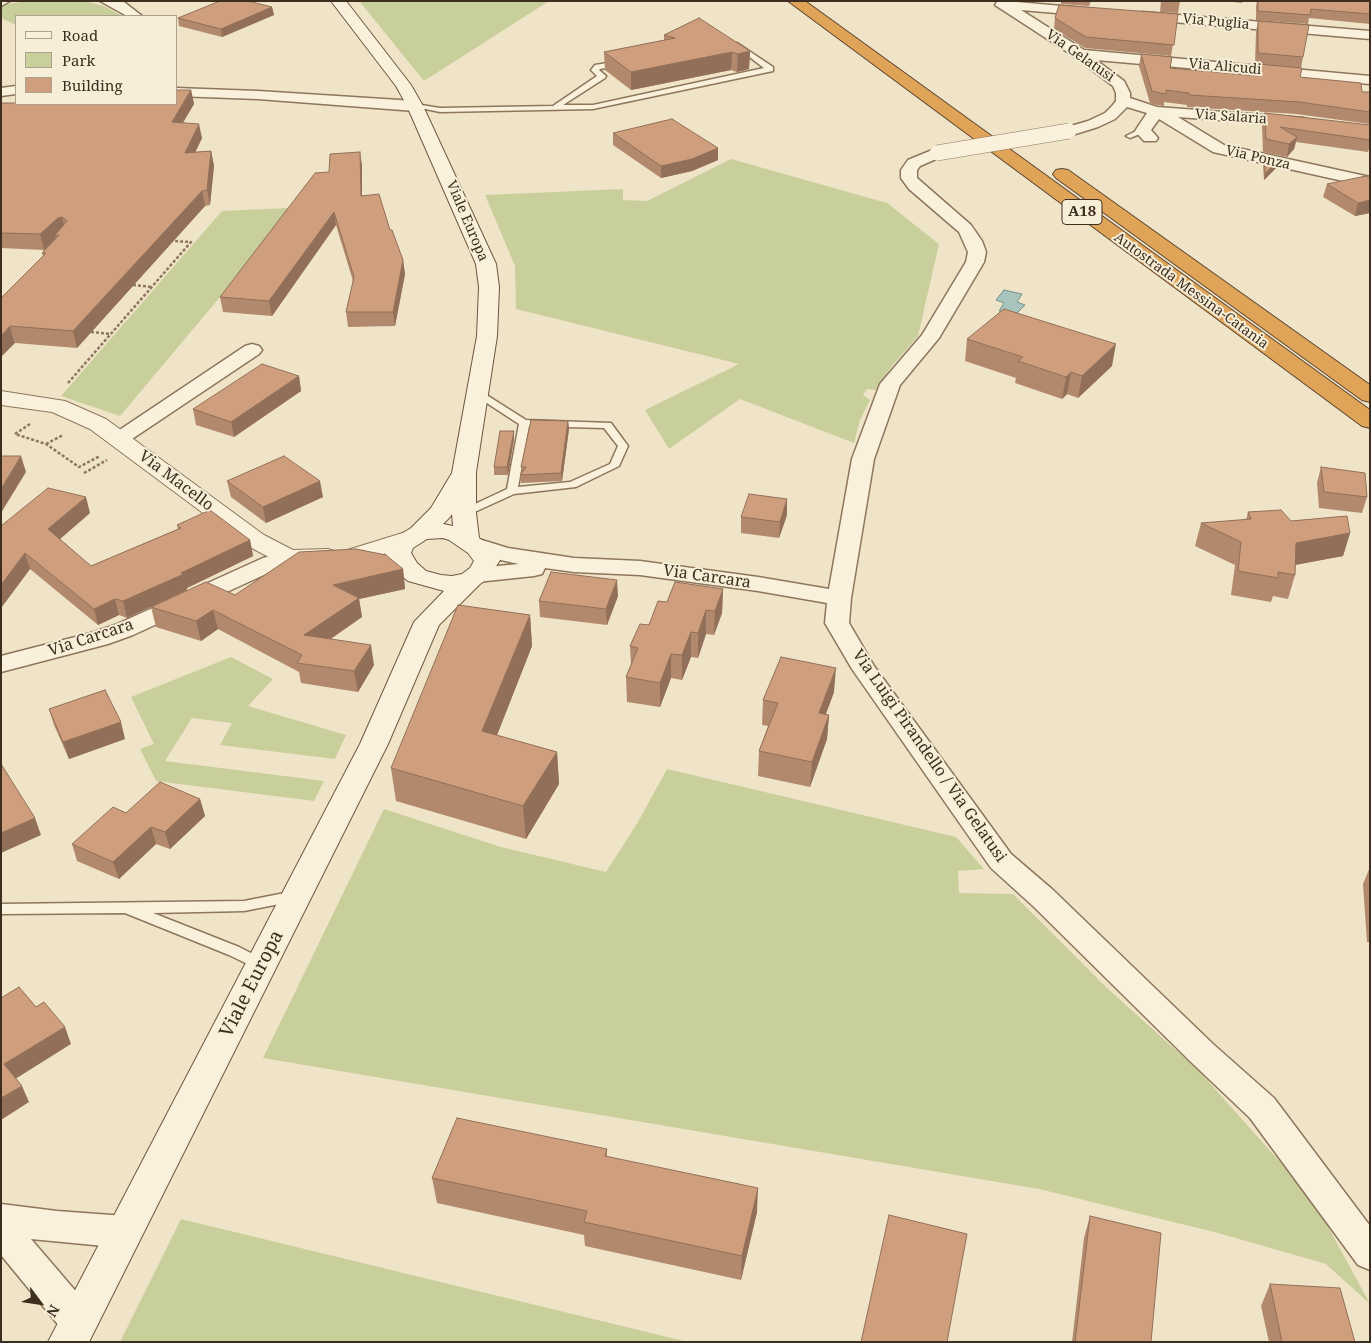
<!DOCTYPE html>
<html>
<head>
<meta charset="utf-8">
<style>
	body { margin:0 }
	#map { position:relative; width:1371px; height:1343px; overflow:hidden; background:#f0e4c8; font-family:"Noto Serif",serif }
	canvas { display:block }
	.frame { position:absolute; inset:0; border:2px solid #3d2e20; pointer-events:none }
	.legend { position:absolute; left:15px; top:15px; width:162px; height:90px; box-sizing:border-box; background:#f7eed8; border:1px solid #ada18e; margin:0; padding:6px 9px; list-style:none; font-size:15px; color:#3d2e20 }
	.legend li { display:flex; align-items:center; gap:10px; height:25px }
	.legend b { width:25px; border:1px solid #ada18e }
	.north { position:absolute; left:15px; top:1278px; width:50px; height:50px; -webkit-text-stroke:4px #f7eed8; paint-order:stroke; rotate:121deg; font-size:14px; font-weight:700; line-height:20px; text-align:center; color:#3d2e20 }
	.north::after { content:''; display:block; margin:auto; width:18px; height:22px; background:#3d2e20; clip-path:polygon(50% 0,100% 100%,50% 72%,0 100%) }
</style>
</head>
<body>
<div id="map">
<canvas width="1371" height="1343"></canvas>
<div class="frame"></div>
<ul class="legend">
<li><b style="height:6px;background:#faf1dc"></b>Road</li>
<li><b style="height:14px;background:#c9cf9b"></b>Park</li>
<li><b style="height:14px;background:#cf9f7d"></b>Building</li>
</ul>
<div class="north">N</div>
</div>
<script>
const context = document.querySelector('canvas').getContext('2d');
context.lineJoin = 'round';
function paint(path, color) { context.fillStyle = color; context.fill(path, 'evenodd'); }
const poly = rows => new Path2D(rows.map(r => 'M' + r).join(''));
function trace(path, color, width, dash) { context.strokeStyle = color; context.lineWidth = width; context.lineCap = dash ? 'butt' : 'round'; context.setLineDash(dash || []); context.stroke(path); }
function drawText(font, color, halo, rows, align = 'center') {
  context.font = font + ' "Noto Serif",serif'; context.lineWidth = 4; context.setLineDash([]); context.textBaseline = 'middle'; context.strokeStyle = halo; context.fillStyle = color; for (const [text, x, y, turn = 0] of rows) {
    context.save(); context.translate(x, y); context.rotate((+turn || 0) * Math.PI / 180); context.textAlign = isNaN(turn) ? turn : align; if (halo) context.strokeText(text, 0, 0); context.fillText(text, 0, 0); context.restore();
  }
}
paint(poly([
	[28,1,84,1,104,6,122,16,16,16,16,25,1,18,1,5],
	[364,1,549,1,424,81,360,2],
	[731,159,887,203,939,244,918,336,891,367,876,390,867,389,863,395,870,400,860,420,854,443,740,399,669,449,645,410,739,364,516,309,515,266,485,195,623,189,623,200,647,201],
	[288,208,279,227,120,416,61,396,222,211],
	[231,657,273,679,248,706,346,735,335,759,220,745,232,723,192,718,165,761,324,781,314,801,156,781,140,749,154,744,131,697],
	[667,769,956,837,984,869,958,871,959,893,1013,894,1107,988,1199,1071,1313,1199,1370,1304,1326,1264,1218,1233,1039,1189,263,1058,384,809,501,847,606,872,638,822],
	[181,1219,688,1342,120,1342]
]), '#c9cf9b');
const water = poly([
	[1004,290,1022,294,1017,302,1025,305,1017,313,999,311,1004,303,996,300,1004,290]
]);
paint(water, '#a9c4bc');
trace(water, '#6f938a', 1);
const service = poly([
	[737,43,773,67,773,71,593,109,440,112,411,106,415,104,440,108,553,106,597,76,591,70,595,65,620,61,623,61,623,65,600,69,599,70,606,76,605,78,563,105,593,105,764,68,735,46,734,45,737,43],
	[1140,129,1147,131,1130,138,1126,136,1140,129],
	[477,389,526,420,611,423,628,446,619,466,576,487,514,494,468,515,460,515,458,513,460,511,507,489,519,424,473,394,472,392,477,389],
	[529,426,604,428,618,446,610,464,570,482,518,487,529,426],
	[295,891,300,892,302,896,300,900,244,911,153,913,239,947,267,961,270,965,267,969,262,971,229,955,125,913,1,914,1,904,244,901,295,891]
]);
const minor = poly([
	[1,1,10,1,1,6,1,1],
	[100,1,124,2,142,16,127,16,100,1],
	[1005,1,1096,9,1098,12,1096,15,1091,16,1021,10,1084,50,1370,76,1370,84,1096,60,1124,81,1130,93,1130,98,1157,107,1304,118,1307,121,1304,124,1299,126,1178,117,1224,145,1370,177,1370,187,1213,152,1159,119,1151,130,1158,138,1156,141,1144,141,1135,131,1147,113,1127,107,1115,119,1098,127,1069,136,1064,134,1061,131,1064,128,1088,121,1105,113,1112,106,1116,101,1116,93,1113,86,1075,57,995,5,997,2,1005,1],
	[1143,12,1370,31,1370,39,1138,19,1136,16,1138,13,1143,12],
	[16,86,16,94,1,96,1,88,16,86],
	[176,88,258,91,415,101,420,103,423,106,420,109,415,111,258,99,176,96,176,88],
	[937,148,943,150,945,153,943,156,920,166,917,170,917,178,971,225,982,241,986,252,984,262,939,338,900,385,874,459,851,598,849,623,874,666,1011,854,1053,890,1213,1044,1274,1098,1370,1226,1370,1270,1358,1265,1250,1118,1191,1062,1033,906,991,868,852,669,825,623,827,603,758,591,640,575,574,572,545,568,542,574,534,576,477,582,469,580,465,575,469,570,477,568,519,564,496,559,464,549,461,544,464,539,472,537,508,548,574,558,640,561,758,577,829,589,852,459,880,384,922,335,966,262,968,252,959,232,909,189,901,178,901,170,908,160,937,148],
	[252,344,259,346,262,350,259,354,126,443,119,445,112,443,109,439,112,435,245,346,252,344],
	[289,551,297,553,300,558,297,563,279,568,133,635,108,644,1,672,1,656,91,633,115,625,263,558,289,551],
	[1,1204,57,1211,125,1216,137,1221,142,1232,137,1243,125,1248,31,1239,91,1309,96,1321,91,1333,78,1338,65,1333,1,1255,1,1204]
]);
const tertiary = poly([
	[1,391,65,401,106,419,264,535,293,550,328,549,337,552,339,555,341,552,409,531,418,533,421,538,418,543,350,565,341,562,339,559,337,562,328,565,289,566,280,563,246,545,90,429,52,412,1,405,1,391]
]);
const secondary = poly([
	[331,1,346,1,411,85,423,106,496,264,499,287,497,336,476,472,476,513,479,538,486,543,500,560,489,578,480,584,439,625,388,744,89,1342,48,1342,360,744,414,622,444,591,408,581,398,573,385,553,393,539,411,528,431,508,452,473,477,336,479,287,476,264,407,106,396,86,331,1],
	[452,514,453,526,443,524,450,517,452,514],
	[443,538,449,540,468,553,474,561,470,568,462,574,452,576,441,575,426,571,417,563,411,553,413,548,427,539,443,538]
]);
const motorway = poly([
	[788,1,805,1,1370,410,1370,428,1362,426,788,1],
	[1062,169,1068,170,1370,385,1370,402,1362,400,1056,178,1053,174,1056,170,1062,169]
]);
trace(service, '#8d765c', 3);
trace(minor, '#8d765c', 3);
trace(tertiary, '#8d765c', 2);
trace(secondary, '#6f573f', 2);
trace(motorway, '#5b4430', 2);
trace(poly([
	[133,285,152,287],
	[91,332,111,334],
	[68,383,191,242,173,241],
	[30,424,15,434,46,444,79,467,100,456],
	[46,444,63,435],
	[84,473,107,460]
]), '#8d765c', 2.5, [3, 2]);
paint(service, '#faf1dc');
paint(minor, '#faf1dc');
paint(tertiary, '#faf1dc');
paint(secondary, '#faf1dc');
paint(motorway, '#e0a458');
const minorBridge = poly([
	[937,153,1069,131]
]);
trace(minorBridge, '#8d765c', 16, []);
trace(minorBridge, '#faf1dc', 15);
paint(poly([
	[1061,1,1091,1,1089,6,1061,4],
	[1161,1,1180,1,1178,13,1160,12],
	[1224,1,1242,1,1242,3],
	[1257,1,1370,1,1370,24,1309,18,1308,24,1256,20,1256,6],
	[272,7,274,15,222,37,179,26,178,18],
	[1178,14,1171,56,1085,48,1054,29,1055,18],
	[1258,21,1303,57,1301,68,1255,64,1256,32],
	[664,35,750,51,749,69,737,72,731,70,631,90,605,70,604,52,664,40],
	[1141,54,1170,68,1255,76,1258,64,1300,77,1362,92,1370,92,1370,124,1296,114,1187,107,1187,105,1164,102,1164,106,1157,105,1150,103,1139,66],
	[191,90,194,104,183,123,202,138,195,152,211,151,214,166,210,205,205,206,77,348,15,343,1,298,43,256,42,253,44,250,1,248,1,103,176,104],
	[1265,113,1370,125,1370,146,1368,152,1296,142,1294,149,1287,157,1263,152,1262,125],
	[613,133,718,148,718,160,692,171,661,178,613,145],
	[1265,159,1277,161,1276,168,1264,180,1263,165],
	[362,165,362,195,390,230,403,260,405,274,395,326,348,327,346,312,353,281,336,225,272,316,223,312,220,297,329,172],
	[1370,178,1370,213,1355,216,1323,197,1327,184],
	[967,339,1112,366,1078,398,1067,394,1062,399,1015,383,1016,378,965,361],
	[299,376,301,391,234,437,196,425,193,409],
	[568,421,569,429,562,481,521,483,520,475,522,473,521,467],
	[514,439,508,475,494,475,494,467],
	[1321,467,1367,497,1362,513,1319,508,1317,483],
	[227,481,323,497,266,523,231,497],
	[1248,512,1350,533,1343,556,1295,565,1295,575,1288,599,1273,596,1271,602,1231,595,1235,565,1195,546,1201,523,1246,520],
	[90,513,60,539,91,566,178,529,177,525,250,540,253,556,187,588,187,590,127,618,119,615,98,625,30,569,1,608,1,526],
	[787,515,779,538,741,533,741,517],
	[403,569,405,589,359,599,362,617,331,639,374,665,358,692,301,683,299,672,218,629,201,641,156,627,151,607,235,595],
	[723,589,722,613,714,635,706,634,698,658,691,657,682,680,671,678,660,707,627,702,626,677,631,665,630,646,667,602],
	[618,596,607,625,540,617,539,601],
	[530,615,532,646,497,735,557,752,559,784,526,839,396,801,391,768],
	[834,692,826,714,829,715,827,739,810,787,758,776,759,751,768,726,762,725,763,700],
	[49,709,125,739,69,759,54,725],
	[200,799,205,816,170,849,156,844,119,879,77,861,72,844,126,813],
	[1370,867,1370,942,1367,942,1363,884],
	[607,1149,607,1156,757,1212,741,1280,585,1246,584,1235,437,1203,432,1178],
	[1090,1216,1151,1342,1072,1342,1084,1238],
	[1270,1284,1355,1342,1269,1342,1261,1306]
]), '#b2896c');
paint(poly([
	[272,7,274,15,222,37,221,29],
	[750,51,749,69,737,72,738,54],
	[732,52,731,70,631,90,631,72],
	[191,90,194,104,174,137,172,122],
	[199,124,202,138,188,168,185,153],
	[1297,137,1294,149,1287,157,1289,144],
	[718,148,718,160,692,171,661,178,661,166],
	[211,151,214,166,210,205,207,190],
	[360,152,362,165,362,209,361,196],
	[1277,161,1276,168,1264,180,1265,174],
	[202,191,205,206,77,348,73,331],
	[1370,200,1370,213,1355,216,1358,203],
	[334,212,336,225,272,316,269,301],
	[62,217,66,232,55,235,56,238,44,250,40,234,58,218],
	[403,260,405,274,395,326,393,312],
	[10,326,15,343,1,357,1,336],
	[1116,344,1112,366,1078,398,1082,376],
	[1071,372,1067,394,1062,399,1066,377],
	[299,376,301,391,234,437,231,422],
	[568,421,569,429,562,481,561,473],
	[514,431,514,439,508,475,507,467],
	[21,456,26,472,1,513,1,489],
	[320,481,323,497,266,523,263,507],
	[86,497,90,513,53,545,48,529],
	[787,499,787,515,779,538,780,522],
	[1350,533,1343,556,1289,566,1296,543],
	[250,540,253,556,187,588,187,590,127,618,123,601],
	[25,553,30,569,1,608,1,585],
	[403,569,405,589,359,599,362,617,308,654,304,635,333,585],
	[617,580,618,596,607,625,606,609],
	[723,589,722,613,714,635,715,611],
	[115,599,119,615,98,625,94,609],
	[213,610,218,629,201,641,196,621],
	[706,610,706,634,698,658,698,633],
	[530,615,532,646,486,763,482,731],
	[691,632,691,657,682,680,682,655],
	[371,645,374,665,358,692,354,671],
	[671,654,671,678,660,707,660,683],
	[836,668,834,692,817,737,819,713],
	[829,715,827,739,810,787,812,762],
	[121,722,125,739,69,759,63,742],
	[557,752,559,784,526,839,523,806],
	[200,799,205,816,170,849,165,832],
	[35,818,41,835,1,853,1,833],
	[151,827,156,844,119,879,113,862],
	[65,1027,71,1044,12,1081,4,1064],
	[22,1086,29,1102,1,1120,1,1098],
	[758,1188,757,1212,741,1280,742,1256]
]), '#916f58');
const building = poly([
	[220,1,248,1,272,7,221,29,178,18,220,1],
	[1258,1,1370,1,1370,14,1311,9,1310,15,1258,11,1258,1],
	[1059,5,1178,14,1174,45,1086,37,1055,18,1059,5],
	[699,18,750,51,738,54,732,52,631,72,604,52,675,38,664,35,699,18],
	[1258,21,1309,25,1303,57,1258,53,1258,21],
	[1141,54,1172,57,1170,68,1258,76,1258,64,1302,68,1300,77,1361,83,1362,92,1370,92,1370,112,1299,102,1189,95,1189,93,1166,90,1166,94,1160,93,1152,91,1141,54],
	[176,90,191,90,172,122,199,124,185,153,211,151,207,190,202,191,73,331,10,326,1,336,1,298,46,253,42,253,59,235,55,235,67,221,62,217,58,218,40,234,1,233,1,103,16,103,16,104,176,104,176,90],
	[1265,113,1370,125,1370,140,1280,127,1297,137,1289,144,1266,139,1265,113],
	[672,119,718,148,692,159,661,166,613,133,672,119],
	[360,152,361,196,379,194,390,230,392,230,403,260,393,312,346,312,354,277,334,212,269,301,220,297,315,173,329,172,330,154,360,152],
	[1265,159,1277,161,1265,174,1265,159],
	[1366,176,1370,178,1370,200,1358,203,1327,184,1366,176],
	[1004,309,1116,344,1082,376,1071,372,1066,377,1018,361,1023,357,967,339,1004,309],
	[262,364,299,376,231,422,193,409,262,364],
	[531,420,568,421,561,473,520,475,526,467,521,467,531,420],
	[500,431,514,431,507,467,494,467,500,431],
	[1,456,21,456,1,489,1,456],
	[284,456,320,481,263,507,227,481,284,456],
	[1321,467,1365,473,1367,497,1324,492,1321,467],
	[48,488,86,497,48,529,91,566,181,528,177,525,210,510,250,540,181,573,184,574,123,601,115,599,94,609,25,553,1,585,1,526,48,488],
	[749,494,787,499,780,522,741,517,749,494],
	[1281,510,1291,521,1347,516,1350,533,1296,543,1295,575,1278,572,1278,578,1238,571,1241,542,1201,523,1251,519,1248,512,1281,510],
	[356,549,386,555,403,569,333,585,359,598,304,635,371,645,354,671,297,663,302,655,213,610,196,621,151,607,206,582,235,595,299,552,356,549],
	[551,572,617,580,606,609,539,601,551,572],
	[675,582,723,589,715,611,706,610,698,633,691,632,682,655,671,654,660,683,626,677,638,648,630,646,640,624,649,625,658,601,667,602,675,582],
	[458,605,530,615,482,731,557,752,523,806,391,768,458,605],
	[781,657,836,668,819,713,829,715,812,762,759,751,778,703,763,700,781,657],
	[105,690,121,722,63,742,49,709,105,690],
	[1,764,35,818,1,833,1,764],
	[160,782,200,799,165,832,151,827,113,862,72,844,113,807,126,813,160,782],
	[19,987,36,1007,44,1002,65,1027,4,1064,22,1086,1,1098,1,998,19,987],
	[457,1118,607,1149,605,1156,758,1188,742,1256,584,1222,587,1211,432,1178,457,1118],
	[889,1215,967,1234,947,1342,861,1342,889,1215],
	[1090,1216,1161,1233,1151,1342,1075,1342,1090,1216],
	[1270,1284,1340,1288,1355,1342,1282,1342,1270,1284]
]);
paint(building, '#cf9f7d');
trace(building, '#916f58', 1);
drawText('14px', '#3d2e20', '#f7eed8', [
	["Via Puglia",1216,22,5],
	["Via Gelatusi",1080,56,35],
	["Via Alicudi",1225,67,5],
	["Via Salaria",1231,117,4],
	["Via Ponza",1258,158,13],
	["Viale Europa",467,221,67],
	["Autostrada Messina-Catania",1191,291,36]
]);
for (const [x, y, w] of [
	[1082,212,40]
]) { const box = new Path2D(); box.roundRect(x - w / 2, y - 12.5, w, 25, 4); context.fillStyle = '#f7eed8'; context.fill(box); trace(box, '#3d2e20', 1); }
drawText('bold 15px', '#3d2e20', null, [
	["A18",1082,212]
]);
drawText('16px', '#3d2e20', '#f7eed8', [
	["Via Macello",176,481,37],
	["Via Carcara",707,577,8],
	["Via Carcara",91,638,-18],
	["Via Luigi Pirandello / Via Gelatusi",929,756,55]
]);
drawText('19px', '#3d2e20', '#f7eed8', [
	["Viale Europa",252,984,-63]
]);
</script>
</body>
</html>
